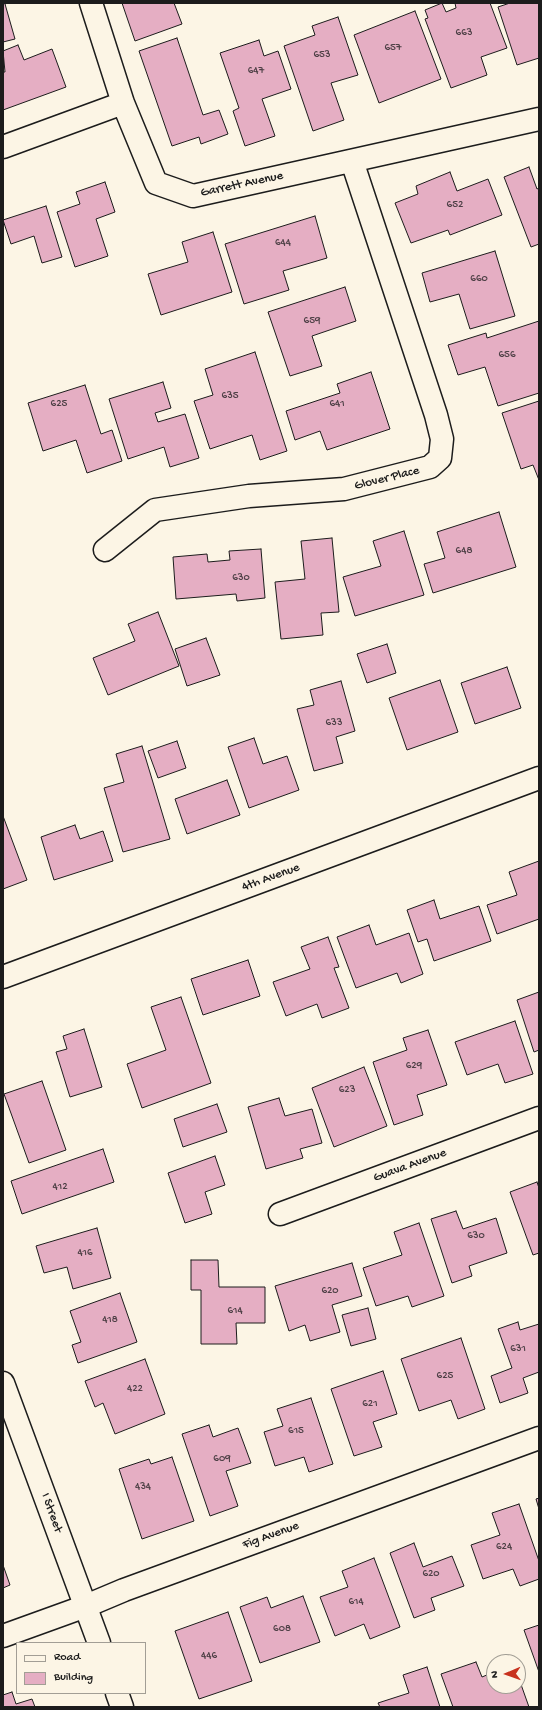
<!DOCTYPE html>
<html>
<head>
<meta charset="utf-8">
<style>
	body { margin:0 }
	#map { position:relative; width:542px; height:1710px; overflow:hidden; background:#fcf5e5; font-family:"Gochi Hand",sans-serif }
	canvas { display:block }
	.frame { position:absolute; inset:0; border:4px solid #1c1c1c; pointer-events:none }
	.legend { position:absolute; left:16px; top:1642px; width:130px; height:52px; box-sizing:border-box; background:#fcf5e5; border:1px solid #a29e95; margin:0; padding:5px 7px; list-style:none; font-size:12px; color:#1c1c1c }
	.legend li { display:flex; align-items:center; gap:8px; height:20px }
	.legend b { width:20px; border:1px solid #a29e95 }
	.north { position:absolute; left:486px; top:1654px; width:40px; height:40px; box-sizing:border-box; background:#fcf5e5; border:1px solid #a29e95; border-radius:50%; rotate:268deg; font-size:11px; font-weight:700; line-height:16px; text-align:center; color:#1c1c1c }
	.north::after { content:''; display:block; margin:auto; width:14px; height:18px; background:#c8321e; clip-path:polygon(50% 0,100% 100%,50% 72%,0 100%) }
</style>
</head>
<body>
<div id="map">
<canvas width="542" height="1710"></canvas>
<div class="frame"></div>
<ul class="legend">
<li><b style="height:5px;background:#fcf5e5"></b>Road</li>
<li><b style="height:11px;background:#e5aec3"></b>Building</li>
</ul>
<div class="north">N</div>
</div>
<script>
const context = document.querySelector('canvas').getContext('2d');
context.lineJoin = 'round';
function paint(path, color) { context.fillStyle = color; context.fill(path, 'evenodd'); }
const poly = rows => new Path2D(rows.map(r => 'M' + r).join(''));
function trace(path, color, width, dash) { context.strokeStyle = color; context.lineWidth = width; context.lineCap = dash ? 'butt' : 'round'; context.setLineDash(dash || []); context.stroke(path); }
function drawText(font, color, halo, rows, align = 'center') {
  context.font = font + ' "Gochi Hand",sans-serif'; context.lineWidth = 3.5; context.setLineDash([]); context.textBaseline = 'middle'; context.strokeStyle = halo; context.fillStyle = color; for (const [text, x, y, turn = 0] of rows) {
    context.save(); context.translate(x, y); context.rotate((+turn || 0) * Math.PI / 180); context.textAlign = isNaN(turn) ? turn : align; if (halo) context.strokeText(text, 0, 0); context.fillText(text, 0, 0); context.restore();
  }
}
const building = poly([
	[3,3,8,3,5,4,15,39,3,42,3,3],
	[122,3,174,3,182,24,135,41,122,3],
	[442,3,446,12,456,8,455,3,490,3,507,48,481,57,487,75,451,88,425,19,428,18,425,10,442,3],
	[510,3,539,3,539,58,517,65,498,7,510,3],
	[415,11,441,79,379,103,354,35,415,11],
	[338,17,358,75,331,83,344,120,313,131,284,46,315,35,312,26,338,17],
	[177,38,203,115,219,110,228,134,201,144,199,137,172,146,139,51,177,38],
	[259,40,264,56,278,51,291,89,262,99,275,136,245,146,233,111,239,108,220,53,259,40],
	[18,45,24,60,52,49,66,87,3,110,3,72,5,72,3,51,18,45],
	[529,167,537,189,539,188,539,244,531,247,504,177,529,167],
	[450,172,457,191,488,179,502,215,450,235,448,230,411,243,395,203,418,194,416,186,450,172],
	[105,182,115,212,96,219,108,256,75,267,57,212,80,204,76,192,105,182],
	[46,206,62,257,42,263,34,236,11,244,3,220,46,206],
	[315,216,327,258,283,271,289,290,244,304,225,244,315,216],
	[213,232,232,292,161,315,148,274,188,262,182,242,213,232],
	[495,251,515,316,470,329,459,294,430,302,422,273,495,251],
	[345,287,356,321,312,336,322,366,290,376,268,312,345,287],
	[539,321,539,393,498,406,485,367,458,375,448,345,486,333,487,338,539,321],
	[255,352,287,451,260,460,252,435,210,449,194,401,213,395,205,369,255,352],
	[371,372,390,429,327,450,320,431,295,440,286,411,340,393,337,384,371,372],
	[163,382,171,408,155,413,158,422,185,414,199,458,170,467,164,447,128,459,109,399,163,382],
	[85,385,101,434,112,430,122,461,87,473,76,440,43,451,28,403,85,385],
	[539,401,539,480,533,465,521,469,502,413,539,401],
	[499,512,516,567,433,593,424,564,445,558,437,532,499,512],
	[404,531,424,595,355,616,343,577,381,566,373,541,404,531],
	[332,538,339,612,321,613,323,635,281,639,275,582,305,579,301,541,332,538],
	[261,549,265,598,237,601,236,594,176,599,173,557,207,554,208,562,230,560,229,551,261,549],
	[158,612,179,666,108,695,93,658,135,641,128,624,158,612],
	[206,638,220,675,187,686,175,649,206,638],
	[387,644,396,673,367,683,357,654,387,644],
	[507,667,521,708,475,724,461,683,507,667],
	[440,680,458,732,407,750,389,698,440,680],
	[341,681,355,731,336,737,343,763,314,771,297,709,314,705,310,690,341,681],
	[254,738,263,764,287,756,299,790,249,808,228,747,254,738],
	[177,741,186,768,158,778,148,751,177,741],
	[142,746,170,839,123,852,104,788,124,782,116,754,142,746],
	[227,780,240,815,187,834,175,799,227,780],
	[3,816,27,880,3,889,3,816],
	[75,825,80,839,103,831,113,861,54,880,41,837,75,825],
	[539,861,539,919,497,934,487,905,517,895,509,872,539,861],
	[434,900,440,919,479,906,491,941,434,961,427,939,418,942,407,910,434,900],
	[369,925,376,945,409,933,423,974,401,983,397,973,356,988,337,937,369,925],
	[328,937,339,967,334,968,349,1008,322,1018,317,1004,286,1016,273,982,310,969,301,947,328,937],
	[248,960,260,996,203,1015,191,979,248,960],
	[539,992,539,1050,534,1052,517,1000,539,992],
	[181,997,211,1083,142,1108,127,1064,166,1050,151,1007,181,997],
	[515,1021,533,1074,505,1083,498,1064,467,1075,455,1042,515,1021],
	[84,1029,102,1087,70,1097,56,1052,67,1049,63,1036,84,1029],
	[428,1030,447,1085,417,1095,423,1115,394,1125,373,1062,407,1050,403,1038,428,1030],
	[364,1067,387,1126,334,1147,312,1088,364,1067],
	[42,1081,66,1150,29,1163,4,1094,42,1081],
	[279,1098,285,1116,312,1109,322,1143,300,1149,303,1158,266,1169,248,1107,279,1098],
	[217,1104,227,1132,183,1147,174,1119,217,1104],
	[103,1149,114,1182,22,1214,11,1181,103,1149],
	[215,1156,225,1185,205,1192,212,1214,185,1223,168,1173,215,1156],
	[537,1182,539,1188,539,1253,533,1255,510,1192,537,1182],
	[456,1211,463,1229,496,1218,507,1253,469,1266,472,1276,452,1283,431,1219,456,1211],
	[419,1223,444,1296,412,1307,408,1296,376,1306,363,1268,402,1255,394,1232,419,1223],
	[97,1228,111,1278,73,1289,67,1267,44,1273,36,1246,97,1228],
	[191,1260,218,1260,219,1287,265,1287,265,1323,236,1323,237,1344,201,1344,201,1290,191,1290,191,1260],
	[352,1263,362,1296,332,1305,340,1332,310,1341,305,1325,289,1331,275,1286,352,1263],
	[120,1293,137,1342,78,1363,72,1345,81,1342,70,1311,120,1293],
	[368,1308,376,1339,351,1346,342,1315,368,1308],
	[518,1322,520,1330,539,1324,539,1372,523,1378,528,1393,500,1403,491,1376,512,1368,498,1329,518,1322],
	[461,1338,485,1409,458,1419,451,1400,419,1411,401,1359,461,1338],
	[145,1359,165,1414,115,1434,103,1403,95,1407,85,1381,145,1359],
	[383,1371,397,1414,373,1422,382,1447,354,1456,331,1389,383,1371],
	[311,1398,333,1464,309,1472,304,1457,275,1466,264,1432,283,1426,277,1409,311,1398],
	[209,1425,213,1437,238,1428,251,1463,226,1471,238,1506,210,1516,182,1434,209,1425],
	[172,1457,194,1521,142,1539,119,1469,149,1459,151,1464,172,1457],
	[539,1498,539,1509,536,1499,539,1498],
	[519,1504,539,1561,539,1579,520,1586,513,1569,483,1579,471,1545,500,1535,492,1513,519,1504],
	[414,1543,423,1567,452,1556,464,1586,431,1598,435,1610,414,1618,390,1553,414,1543],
	[374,1558,400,1627,370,1639,364,1624,335,1636,320,1597,348,1587,342,1571,374,1558],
	[3,1565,10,1585,3,1588,3,1565],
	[303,1596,320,1642,260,1663,240,1607,267,1597,271,1608,303,1596],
	[228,1612,252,1681,199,1699,175,1631,228,1612],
	[539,1625,539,1672,524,1630,539,1625],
	[476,1662,482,1677,494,1672,494,1686,518,1686,518,1676,529,1707,453,1707,441,1674,476,1662],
	[427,1667,440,1707,380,1707,378,1703,409,1693,403,1675,427,1667],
	[12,1692,16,1704,32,1699,35,1707,3,1707,3,1695,12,1692]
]);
paint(building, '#e5aec3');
trace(building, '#1c1c1c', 1);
const minor = poly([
	[91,3,123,103,156,183,193,196,539,119],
	[3,147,123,103],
	[105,550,155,510,249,496,344,489,430,467,440,458,442,439,436,415,352,161],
	[280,1214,539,1118],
	[3,1636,86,1606,124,1590,539,1438]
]);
const tertiary = poly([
	[3,1383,99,1643],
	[117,1693,122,1707]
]);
const primary = poly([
	[3,977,539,778]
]);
trace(minor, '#1c1c1c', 25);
trace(tertiary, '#1c1c1c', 25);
trace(primary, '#1c1c1c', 25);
trace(minor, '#fcf5e5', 22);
trace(tertiary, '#fcf5e5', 22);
trace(primary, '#fcf5e5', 22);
drawText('11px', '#4e4046', null, [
	["663",464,33],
	["657",393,48],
	["653",322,55],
	["647",256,71],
	["652",455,205],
	["644",283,243],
	["660",479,279],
	["659",312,321],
	["656",507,355],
	["635",230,396],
	["625",59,404],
	["641",337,404],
	["648",464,551],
	["630",241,578],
	["633",334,723],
	["629",414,1066],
	["623",347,1090],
	["412",60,1187],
	["630",476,1236],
	["416",85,1253],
	["620",330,1291],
	["614",235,1311],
	["418",110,1320],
	["631",518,1349],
	["625",445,1376],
	["422",135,1389],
	["621",370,1404],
	["615",296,1431],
	["609",222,1459],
	["434",143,1487],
	["624",504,1547],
	["620",431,1574],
	["614",356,1602],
	["608",282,1629],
	["446",209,1656]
]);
drawText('13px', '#1c1c1c', '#fcf5e5', [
	["Garrett Avenue",242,185,-12],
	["Glover Place",387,479,-14],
	["4th Avenue",271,878,-20],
	["Guava Avenue",410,1166,-20],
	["I Street",51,1513,70],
	["Fig Avenue",271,1536,-20]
]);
</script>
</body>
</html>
